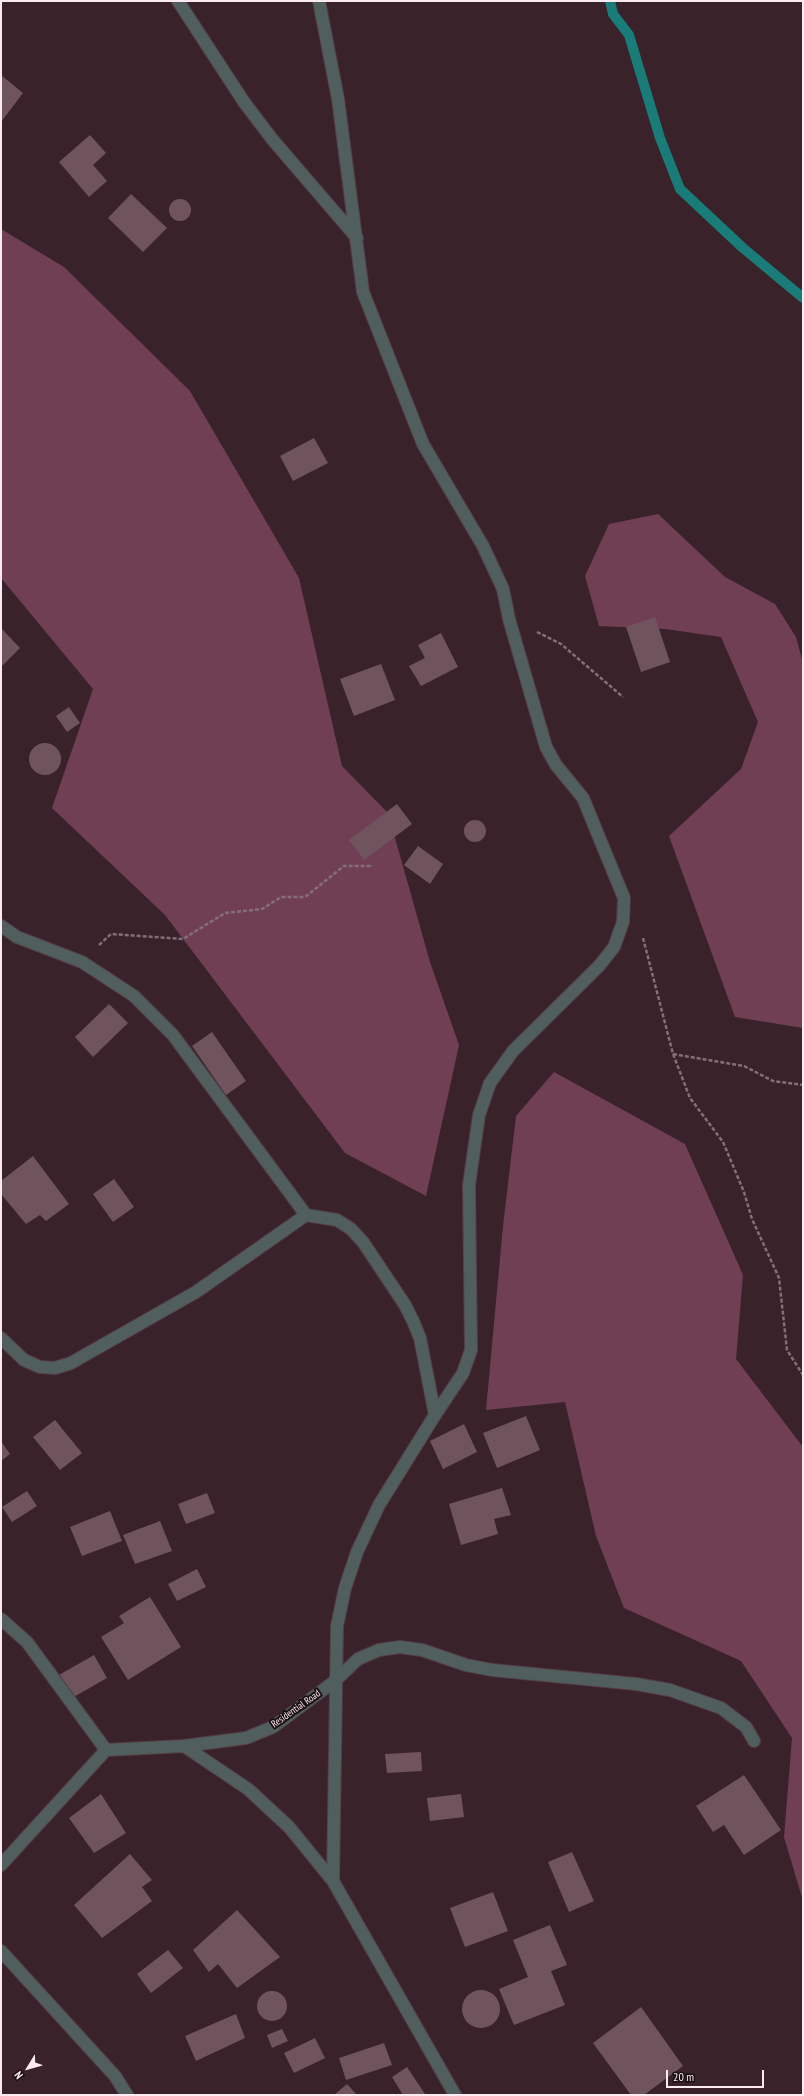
<!DOCTYPE html>
<html>
<head>
<meta charset="utf-8">
<style>
	body { margin:0 }
	#map { position:relative; width:804px; height:2096px; overflow:hidden; background:#39222a; font-family:"PT Sans Narrow",sans-serif }
	canvas { display:block }
	.frame { position:absolute; inset:0; border:2px solid #fbeaf0; pointer-events:none }
	.north { position:absolute; left:8px; top:2048px; width:40px; height:40px; -webkit-text-stroke:3px #190f13; paint-order:stroke; rotate:233deg; font-size:11px; font-weight:700; line-height:16px; text-align:center; color:#fbeaf0 }
	.north::after { content:''; display:block; margin:auto; width:14px; height:18px; background:#fbeaf0; clip-path:polygon(50% 0,100% 100%,50% 72%,0 100%) }
	.scale { position:absolute; left:666px; top:2070px; width:98px; height:18px; box-sizing:border-box; border:2px solid #fbeaf0; border-top:0; padding-left:5px; font-size:12px; line-height:14px; white-space:nowrap; color:#fbeaf0; -webkit-text-stroke:3px #190f13; paint-order:stroke }
</style>
</head>
<body>
<div id="map">
<canvas width="804" height="2096"></canvas>
<div class="frame"></div>
<div class="north">N</div>
<div class="scale">20 m</div>
</div>
<script>
const context = document.querySelector('canvas').getContext('2d');
context.lineJoin = 'round';
function paint(path, color) { context.fillStyle = color; context.fill(path, 'evenodd'); }
const poly = rows => new Path2D(rows.map(r => 'M' + r).join(''));
function trace(path, color, width, dash) { context.strokeStyle = color; context.lineWidth = width; context.lineCap = dash ? 'butt' : 'round'; context.setLineDash(dash || []); context.stroke(path); }
function drawText(font, color, halo, rows, align = 'center') {
  context.font = font + ' "PT Sans Narrow",sans-serif'; context.lineWidth = 4; context.setLineDash([]); context.textBaseline = 'middle'; context.strokeStyle = halo; context.fillStyle = color; for (const [text, x, y, turn = 0] of rows) {
    context.save(); context.translate(x, y); context.rotate((+turn || 0) * Math.PI / 180); context.textAlign = isNaN(turn) ? turn : align; if (halo) context.strokeText(text, 0, 0); context.fillText(text, 0, 0); context.restore();
  }
}
paint(poly([
	[1,229,64,267,190,391,299,578,342,766,388,813,430,962,459,1045,426,1196,345,1153,165,915,52,808,93,689,1,578],
	[658,514,725,577,775,604,796,637,803,663,803,1028,735,1017,669,836,741,769,758,722,721,637,665,629,599,626,585,576,609,524],
	[554,1072,685,1144,743,1275,736,1359,803,1447,803,1901,784,1837,792,1738,741,1661,624,1608,596,1536,565,1402,486,1410,503,1226,516,1116]
]), '#713f53');
trace(poly([
	[610,1,613,14,629,35,660,138,680,189,743,248,803,298]
]), '#197c78', 10);
paint(poly([
	[1,75,23,93,1,122],
	[90,135,106,153,93,165,107,181,89,197,59,162],
	[131,194,167,228,143,252,108,218],
	'169 210a11 11 0 1 1 22 0a11 11 0 1 1-22 0Z',
	[314,438,328,463,293,481,280,456],
	[655,617,670,662,641,672,626,627],
	[1,628,20,648,1,667],
	[441,633,458,667,421,686,409,666,425,658,418,645],
	[381,664,395,700,354,716,340,679],
	[69,707,80,723,67,732,56,716],
	'29 759a16 16 0 1 1 32 0a16 16 0 1 1-32 0Z',
	[397,804,412,824,364,860,349,840],
	'464 831a11 11 0 1 1 22 0a11 11 0 1 1-22 0Z',
	[418,846,443,864,430,884,404,865],
	[109,1004,128,1023,93,1057,75,1037],
	[212,1032,246,1081,226,1095,192,1046],
	[33,1156,69,1204,46,1221,40,1215,26,1224,1,1194,1,1181],
	[114,1179,134,1207,113,1222,93,1194],
	[526,1416,540,1450,497,1468,483,1433],
	[55,1420,82,1453,60,1470,33,1437],
	[464,1424,477,1452,443,1469,430,1441],
	[1,1441,10,1454,1,1461],
	[502,1488,511,1515,494,1519,498,1534,461,1545,449,1504],
	[27,1491,37,1506,12,1522,2,1507],
	[207,1493,215,1513,186,1524,178,1504],
	[110,1511,122,1541,82,1556,70,1527],
	[160,1521,172,1551,135,1564,123,1535],
	[197,1569,206,1587,177,1601,168,1584],
	[150,1597,181,1647,128,1680,101,1637,124,1623,119,1616],
	[94,1655,107,1678,72,1698,59,1675],
	[421,1752,422,1771,387,1773,385,1754],
	[744,1775,781,1830,744,1855,724,1825,713,1832,696,1806],
	[101,1794,126,1833,94,1853,69,1818],
	[461,1794,464,1817,430,1821,427,1798],
	[572,1852,594,1901,569,1912,548,1862],
	[130,1854,152,1880,142,1887,152,1901,102,1938,74,1905],
	[493,1892,508,1931,465,1947,450,1908],
	[237,1910,280,1957,237,1988,218,1964,209,1972,193,1950],
	[550,1925,567,1965,551,1971,565,2005,514,2025,499,1989,528,1977,513,1940],
	[168,1950,183,1968,151,1993,137,1974],
	'462 2009a19 19 0 1 1 38 0a19 19 0 1 1-38 0Z',
	'257 2006a15 15 0 1 1 30 0a15 15 0 1 1-30 0Z',
	[641,2007,683,2066,644,2095,631,2095,593,2043],
	[236,2014,245,2038,196,2061,185,2036],
	[282,2029,288,2041,272,2048,267,2035],
	[315,2038,325,2058,294,2073,284,2053],
	[384,2043,392,2065,346,2080,339,2058],
	[407,2067,425,2094,423,2095,403,2095,392,2077],
	[347,2084,357,2095,334,2095]
]), '#6f545e');
const minor = poly([
	[178,1,244,102,272,139,357,238],
	[319,1,338,99,363,292,423,444,483,546,503,589,509,619,546,747,556,765,583,798,624,898,623,922,614,947,599,966,513,1051,490,1083,479,1115,469,1185,471,1350,463,1373,435,1415,379,1505,357,1552,345,1588,337,1626,333,1881],
	[1,926,17,937,82,962,134,996,173,1035,306,1215,337,1220,351,1229,363,1242,405,1305,413,1321,420,1338,435,1415],
	[1,1338,24,1360,40,1367,55,1368,71,1363,196,1292,306,1215],
	[1,1619,27,1642,106,1750,184,1746,248,1789,289,1827,333,1881,455,2095],
	[184,1746,246,1738,273,1727,335,1681,358,1659,379,1650,400,1647,422,1650,466,1665,492,1670,636,1684,670,1690,721,1708,746,1727,754,1741],
	[1,1865,106,1750],
	[1,1951,115,2076,127,2095]
]);
trace(minor, '#543e46', 14);
trace(poly([
	[537,632,561,644,623,697],
	[643,938,673,1054,690,1098,723,1142,744,1192,752,1219,779,1278,787,1350,803,1375],
	[99,945,111,934,183,939,225,913,262,909,281,897,305,897,344,866,373,866],
	[673,1054,744,1066,773,1081,803,1085]
]), '#846f76', 2.5, [4, 2]);
trace(minor, '#505e5d', 12);
drawText('10px', '#fbeaf0', '#190f13', [
	["Residential Road",296,1709,-35]
]);
</script>
</body>
</html>
